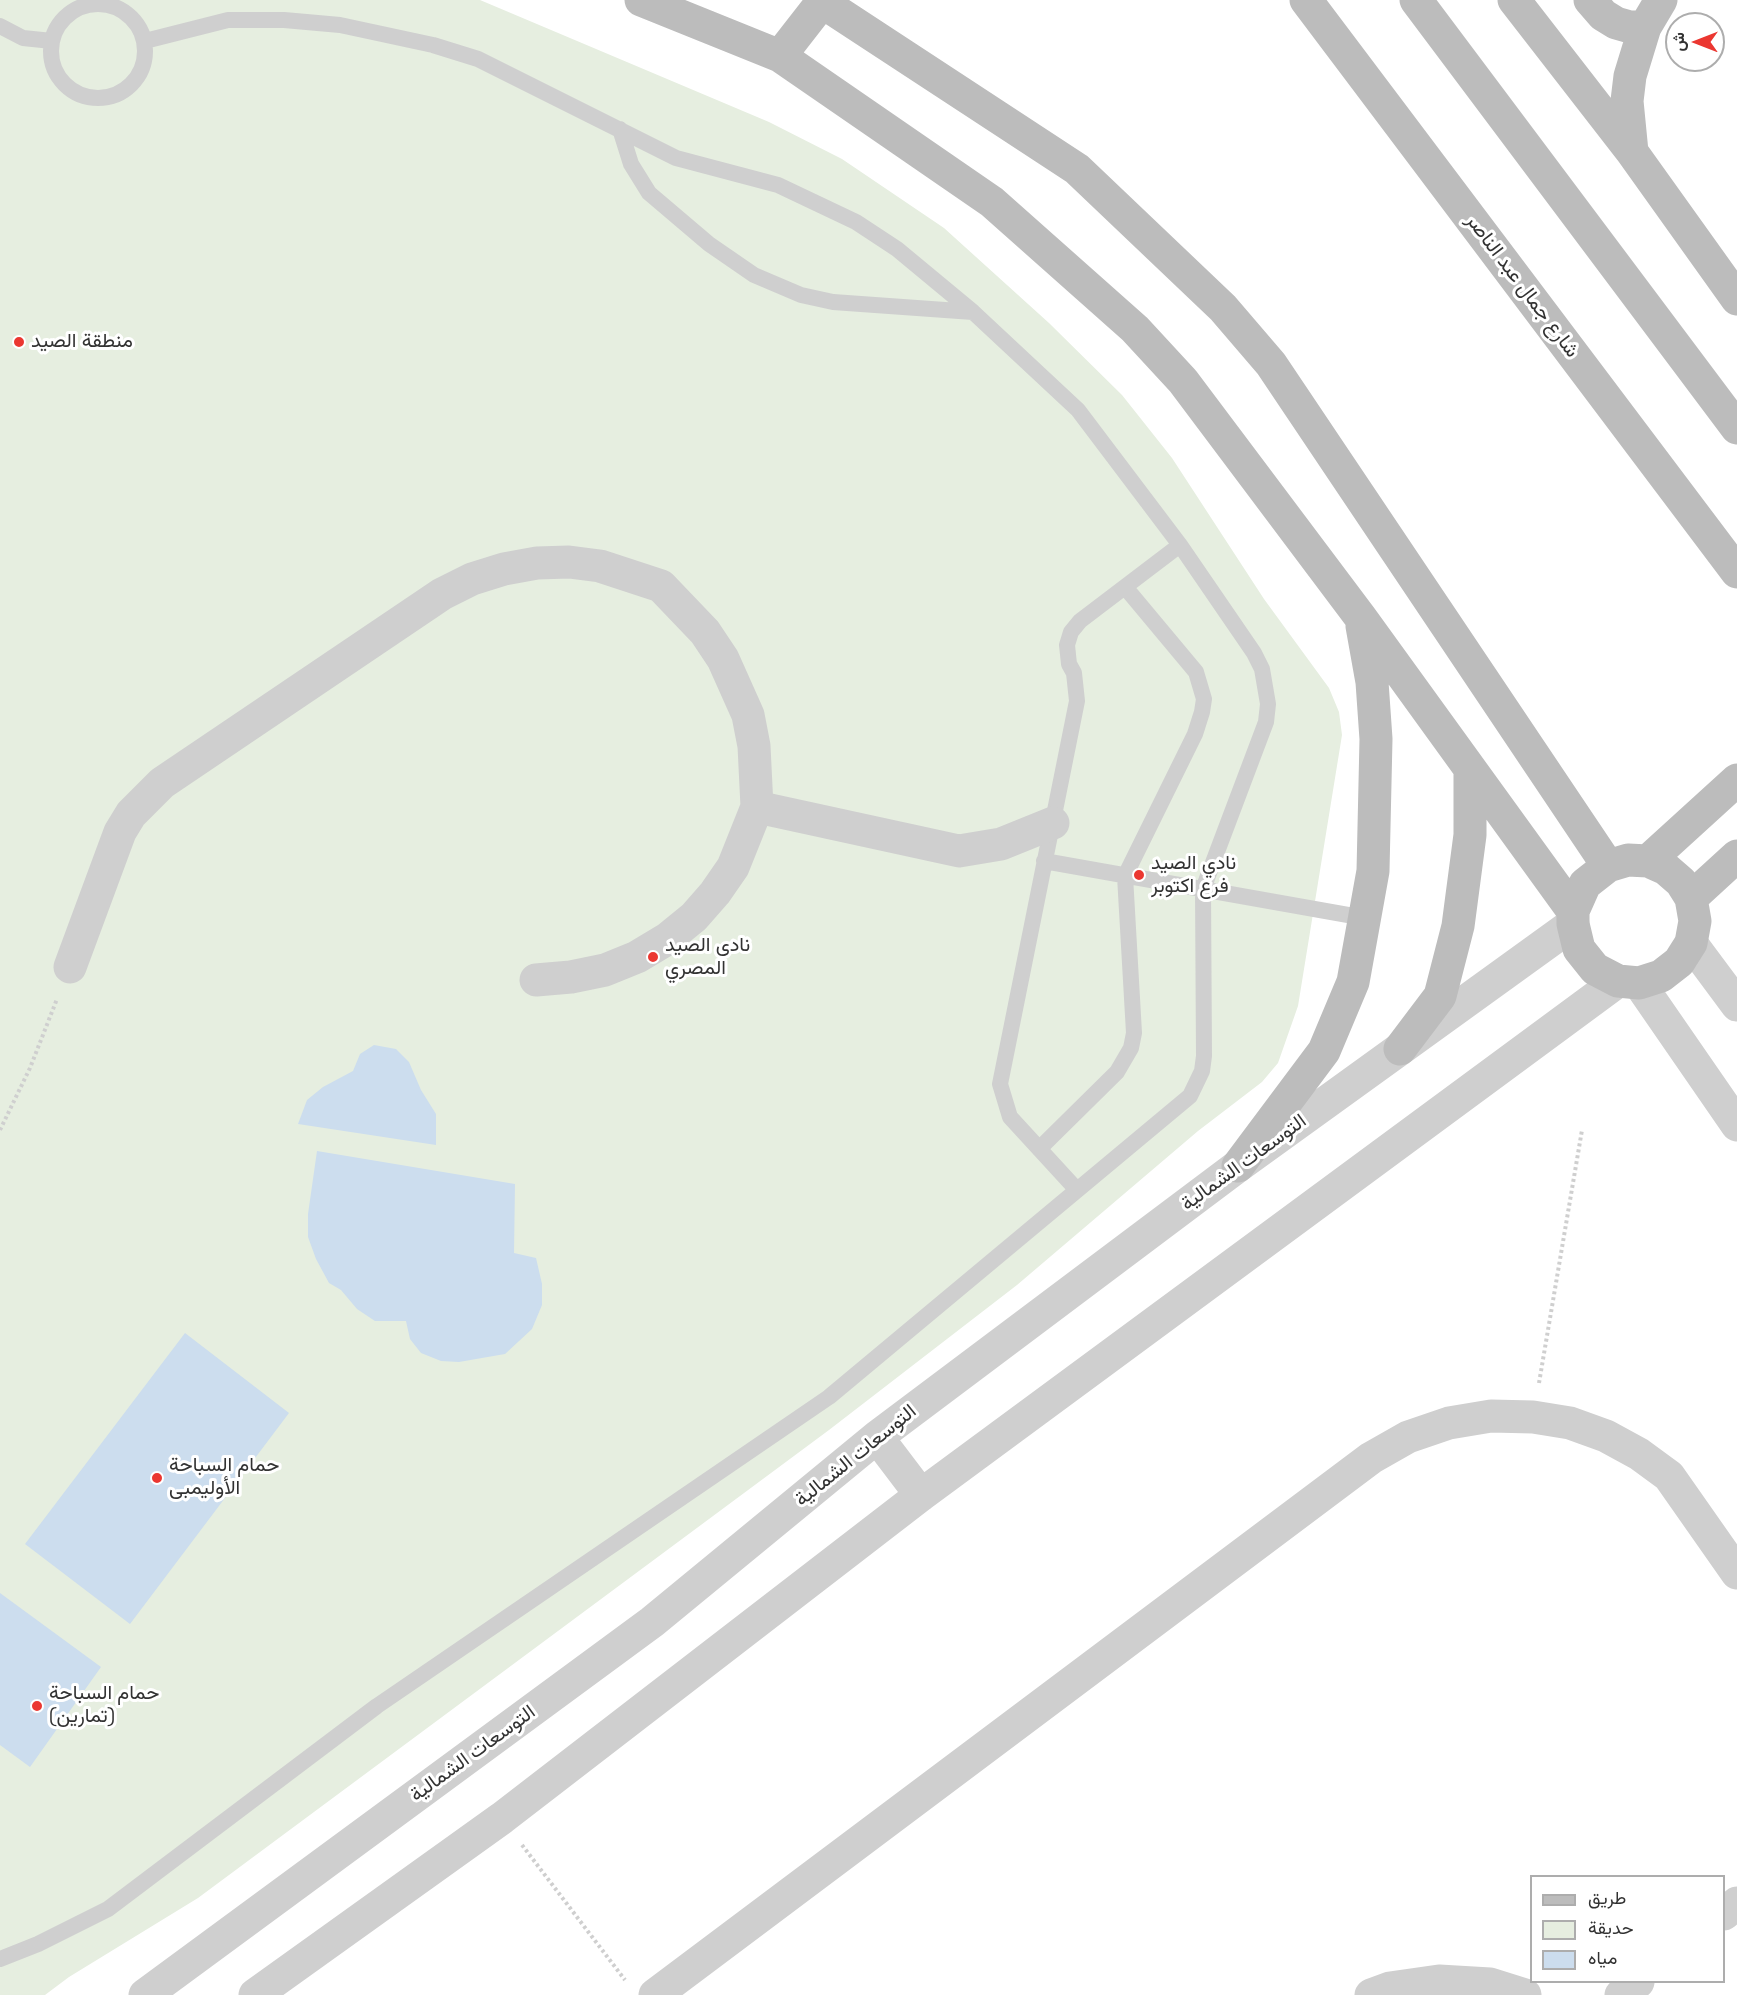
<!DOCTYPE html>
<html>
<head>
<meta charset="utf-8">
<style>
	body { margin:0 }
	#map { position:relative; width:1737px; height:1995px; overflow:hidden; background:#fff; font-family:"Space Grotesk",Vazirmatn,sans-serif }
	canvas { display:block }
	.legend { position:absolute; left:1530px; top:1875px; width:195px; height:108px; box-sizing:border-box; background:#fff; border:2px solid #adadad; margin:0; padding:8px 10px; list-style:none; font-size:18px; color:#323232 }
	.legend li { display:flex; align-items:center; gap:12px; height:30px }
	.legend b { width:30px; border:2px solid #adadad }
	.north { position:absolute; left:1665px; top:12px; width:60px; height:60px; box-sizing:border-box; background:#fff; border:2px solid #adadad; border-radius:50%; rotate:270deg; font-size:16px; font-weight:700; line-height:24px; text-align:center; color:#323232 }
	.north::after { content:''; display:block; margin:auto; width:21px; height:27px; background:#eb3731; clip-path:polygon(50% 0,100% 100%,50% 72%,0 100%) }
</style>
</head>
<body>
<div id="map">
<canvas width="1737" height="1995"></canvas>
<ul class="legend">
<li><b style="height:8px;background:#bcbcbc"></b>طريق</li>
<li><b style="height:16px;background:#e6eee0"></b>حديقة</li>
<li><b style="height:16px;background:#cde"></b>مياه</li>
</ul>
<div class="north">ش</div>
</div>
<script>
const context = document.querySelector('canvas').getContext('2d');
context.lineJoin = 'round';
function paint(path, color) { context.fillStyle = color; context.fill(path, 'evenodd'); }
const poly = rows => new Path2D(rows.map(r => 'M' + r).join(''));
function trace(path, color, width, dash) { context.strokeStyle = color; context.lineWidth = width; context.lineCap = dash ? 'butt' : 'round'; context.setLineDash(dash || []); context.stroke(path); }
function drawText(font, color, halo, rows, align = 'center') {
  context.font = font + ' "Space Grotesk",Vazirmatn,sans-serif'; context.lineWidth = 6; context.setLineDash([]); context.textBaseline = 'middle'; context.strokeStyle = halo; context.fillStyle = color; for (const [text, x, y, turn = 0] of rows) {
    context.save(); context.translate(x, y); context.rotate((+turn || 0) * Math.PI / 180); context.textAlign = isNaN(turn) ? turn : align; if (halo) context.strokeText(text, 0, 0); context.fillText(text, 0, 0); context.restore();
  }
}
paint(poly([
	[0,0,480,0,769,122,842,159,944,228,1049,323,1122,395,1172,458,1264,599,1329,688,1339,712,1342,735,1298,1006,1278,1063,1262,1082,1198,1131,1017,1285,829,1430,198,1898,69,1977,45,1995,0,1995]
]), '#e6eee0');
paint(poly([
	[374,1045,396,1049,409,1062,421,1090,436,1114,436,1145,298,1124,307,1100,323,1087,353,1071,360,1054],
	[317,1151,515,1184,514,1253,536,1258,542,1284,542,1305,532,1329,505,1354,459,1362,441,1361,421,1353,410,1339,406,1321,375,1321,357,1309,341,1290,329,1283,316,1259,308,1237,308,1214],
	[185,1333,289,1413,130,1624,25,1544],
	[0,1593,101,1667,30,1767,0,1745]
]), '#cde');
trace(poly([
	[0,1130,30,1068,57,999],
	[1539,1383,1582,1130],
	[522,1845,625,1980]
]), '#cfcfcf', 4, [3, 3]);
trace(poly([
	'51 51a47 47 0 1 1 94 0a47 47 0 1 1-94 0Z',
	[0,26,23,38,52,41],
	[620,129,631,164,649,193,709,244,754,275,801,295,833,302,973,312],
	[1044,861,1365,918],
	[1039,1149,1117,1072,1131,1048,1134,1033,1125,876,1195,734,1202,712,1204,699,1196,672,1125,587],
	[1077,1190,1010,1117,1000,1084,1077,701,1074,673,1069,664,1067,645,1071,632,1080,621,1180,545],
	[0,1959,38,1944,108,1909,377,1706,829,1397,1190,1096,1202,1071,1204,1056,1203,889,1266,722,1268,704,1262,669,1254,653,1180,545,1078,410,973,312,897,249,856,222,778,185,676,158,478,59,433,45,340,25,284,20,228,20,145,41]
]), '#cfcfcf', 16);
trace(poly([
	[757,807,959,851,1001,844,1053,823],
	[1691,943,1737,1005],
	[70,967,120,832,131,814,162,783,442,594,472,579,504,569,537,563,569,562,600,566,661,586,705,632,723,659,748,715,754,746,757,807,733,867,715,893,694,917,667,939,637,957,605,970,571,977,536,980],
	[1639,983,1737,1125],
	[877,1437,921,1495],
	[1724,1914,1737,1903],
	[145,1995,652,1622,877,1437,1238,1166,1573,924],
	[255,1995,502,1818,921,1495,1618,981],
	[655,1995,1371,1458,1408,1437,1449,1423,1491,1416,1533,1417,1570,1423,1606,1436,1639,1454,1669,1476,1737,1573],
	[1371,1995,1390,1988,1439,1981,1490,1984,1525,1995],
	[1621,1995,1638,1982]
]), '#cfcfcf', 33);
trace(poly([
	[641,0,780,56,992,202,1135,329,1183,381,1361,618,1573,911,1573,924,1579,949,1595,969,1618,981,1639,983,1661,976,1679,962,1691,943,1695,921,1691,898,1681,882,1666,869,1648,861,1628,860,1608,866,1585,884,1573,911],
	[819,0,1077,169,1223,308,1271,364,1608,866],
	[1306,0,1737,572],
	[1416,0,1737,428],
	[1514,0,1632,152,1737,299],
	[1590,0,1603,15,1616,23,1630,27,1645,27],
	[780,56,822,2],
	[1632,152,1627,101,1630,76,1645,27,1661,0],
	[1648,861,1737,780],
	[1691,898,1737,856],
	[1400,1049,1440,996,1458,926,1470,835,1470,770],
	[1238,1166,1324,1051,1353,982,1373,871,1376,739,1372,682,1362,626]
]), '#bcbcbc', 33);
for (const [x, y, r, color] of [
	[19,342,6,"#eb3731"],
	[1139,875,6,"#eb3731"],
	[653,957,6,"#eb3731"],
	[157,1478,6,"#eb3731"],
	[37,1706,6,"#eb3731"]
]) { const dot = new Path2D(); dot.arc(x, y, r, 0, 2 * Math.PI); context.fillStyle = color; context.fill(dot); trace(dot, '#fff', 2); }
drawText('20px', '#323232', '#fff', [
	["شارع جمال عبد الناصر",1522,286,53],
	["التوسعات الشمالية",1244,1163,-36],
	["التوسعات الشمالية",856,1456,-39],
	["التوسعات الشمالية",473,1754,-36]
]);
drawText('20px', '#323232', '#fff', [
	["منطقة الصيد",31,342],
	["نادي الصيد",1151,864],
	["فرع اكتوبر",1151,887],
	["نادى الصيد",665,946],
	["المصري",665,969],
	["حمام السباحة",169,1466],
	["الأوليمبى",169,1489],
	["حمام السباحة",49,1694],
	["(تمارين)",49,1717]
], 'left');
</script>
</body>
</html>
